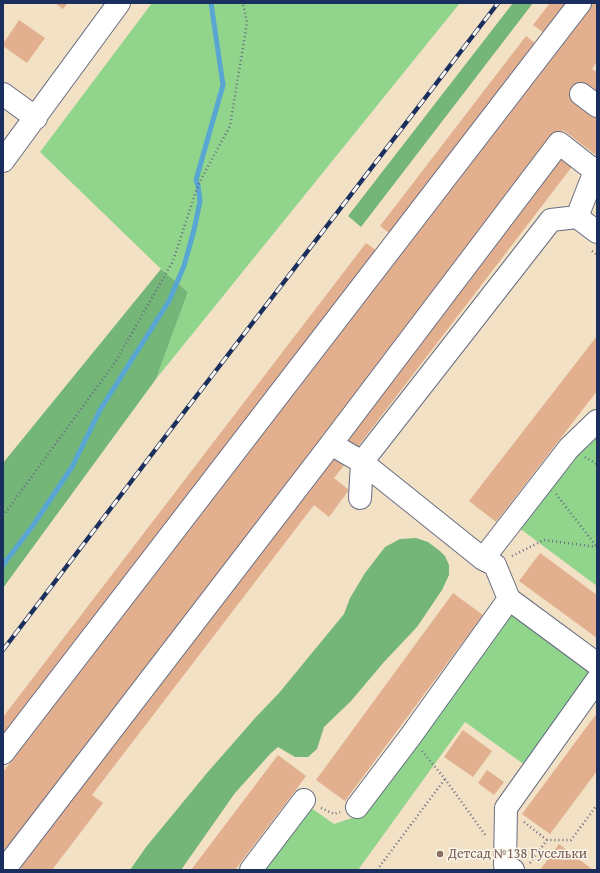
<!DOCTYPE html>
<html>
<head>
<meta charset="utf-8">
<style>
	body { margin:0 }
	#map { position:relative; width:600px; height:873px; overflow:hidden; background:#f3e1c5; font-family:"Gentium Book Plus",serif }
	canvas { display:block }
	.frame { position:absolute; inset:0; border:4px solid #1b2f5e; pointer-events:none }
</style>
</head>
<body>
<div id="map">
<canvas width="600" height="873"></canvas>
<div class="frame"></div>
</div>
<script>
const context = document.querySelector('canvas').getContext('2d');
context.lineJoin = 'round';
function paint(path, color) { context.fillStyle = color; context.fill(path, 'evenodd'); }
const poly = rows => new Path2D(rows.map(r => 'M' + r).join(''));
function trace(path, color, width, dash) { context.strokeStyle = color; context.lineWidth = width; context.lineCap = dash ? 'butt' : 'round'; context.setLineDash(dash || []); context.stroke(path); }
function drawText(font, color, halo, rows, align = 'center') {
  context.font = font + ' "Gentium Book Plus",serif'; context.lineWidth = 3; context.setLineDash([]); context.textBaseline = 'middle'; context.strokeStyle = halo; context.fillStyle = color; for (const [text, x, y, turn = 0] of rows) {
    context.save(); context.translate(x, y); context.rotate((+turn || 0) * Math.PI / 180); context.textAlign = isNaN(turn) ? turn : align; if (halo) context.strokeText(text, 0, 0); context.fillText(text, 0, 0); context.restore();
  }
}
paint(poly([
	[152,3,460,3,156,379,188,292,161,269,40,152],
	[597,434,597,586,519,528,584,445],
	[512,605,597,666,529,768,465,722,358,870,260,870,307,805,334,824,361,815]
]), '#91d58d');
paint(poly([
	[513,3,533,3,361,227,348,216],
	[161,269,188,292,156,379,3,588,3,463],
	[416,538,428,542,440,551,445,556,449,565,449,575,442,590,417,627,384,662,351,701,324,727,317,749,308,757,295,757,278,747,271,753,235,793,181,870,130,870,146,847,207,773,256,717,279,693,344,614,350,598,365,573,385,547,400,539]
]), '#74b678');
trace(poly([
	[3,565,34,524,72,467,100,410,169,301,184,266,194,230,200,201,198,185,196,180,223,85,211,3]
]), '#58a6d1', 5);
paint(poly([
	[55,3,68,3,63,9],
	[550,3,572,3,547,35,533,25],
	[591,3,597,3,597,62,592,69,597,72,597,94,582,83,571,97,597,117,597,156,563,130,3,862,3,772],
	[19,20,45,38,27,63,3,46,3,44],
	[526,36,540,47,394,237,380,226],
	[559,153,574,164,356,449,342,437],
	[366,243,380,253,3,745,3,717],
	[597,336,597,391,496,522,469,501],
	[333,451,347,462,334,478,349,490,329,517,314,505,92,795,103,803,52,870,23,870,17,865],
	[540,553,597,595,597,638,519,581],
	[453,593,483,615,345,801,316,780],
	[597,713,597,771,550,834,522,814],
	[463,730,492,751,473,777,444,757],
	[278,755,306,776,289,799,235,870,191,870],
	[487,770,504,782,494,795,478,783],
	[559,844,593,870,540,870]
]), '#e2af8f');
const minor = poly([
	[3,94,36,118],
	[581,94,597,106],
	[3,161,119,3],
	[577,217,595,171,597,168],
	[577,217,597,232],
	[597,421,569,448,483,559,495,565,509,599,597,664],
	[331,444,362,462,483,559],
	[360,498,362,462,551,220,577,217],
	[3,753,580,3],
	[357,807,410,737,509,599],
	[4,870,331,444,559,143,595,171],
	[251,870,304,800],
	[513,870,505,865,506,808,597,680]
]);
trace(minor, '#676d82', 24);
trace(poly([
	[592,251,597,255],
	[585,457,597,464],
	[556,494,597,547],
	[3,516,116,361,173,261,198,185,230,126,247,23,243,3],
	[512,556,544,540,597,547],
	[422,751,445,779,486,836],
	[321,808,334,814,340,812],
	[524,822,547,840],
	[530,863,547,840,571,840,597,805],
	[377,870,445,779]
]), '#676d82', 2.5, [1, 3]);
trace(minor, '#fff', 22);
const rail = poly([
	[3,650,165,437,498,3]
]);
trace(rail, '#1b2f5e', 4.5);
trace(rail, '#fbf7ec', 3, [9]);
for (const [x, y, r, color] of [
	[440,854,4,"#8d6e63"]
]) { const dot = new Path2D(); dot.arc(x, y, r, 0, 2 * Math.PI); context.fillStyle = color; context.fill(dot); trace(dot, '#fbf7ec', 1.5); }
drawText('14px', '#785e54', '#fbf7ec', [
	["Детсад №138 Гусельки",448,854]
], 'left');
</script>
</body>
</html>
